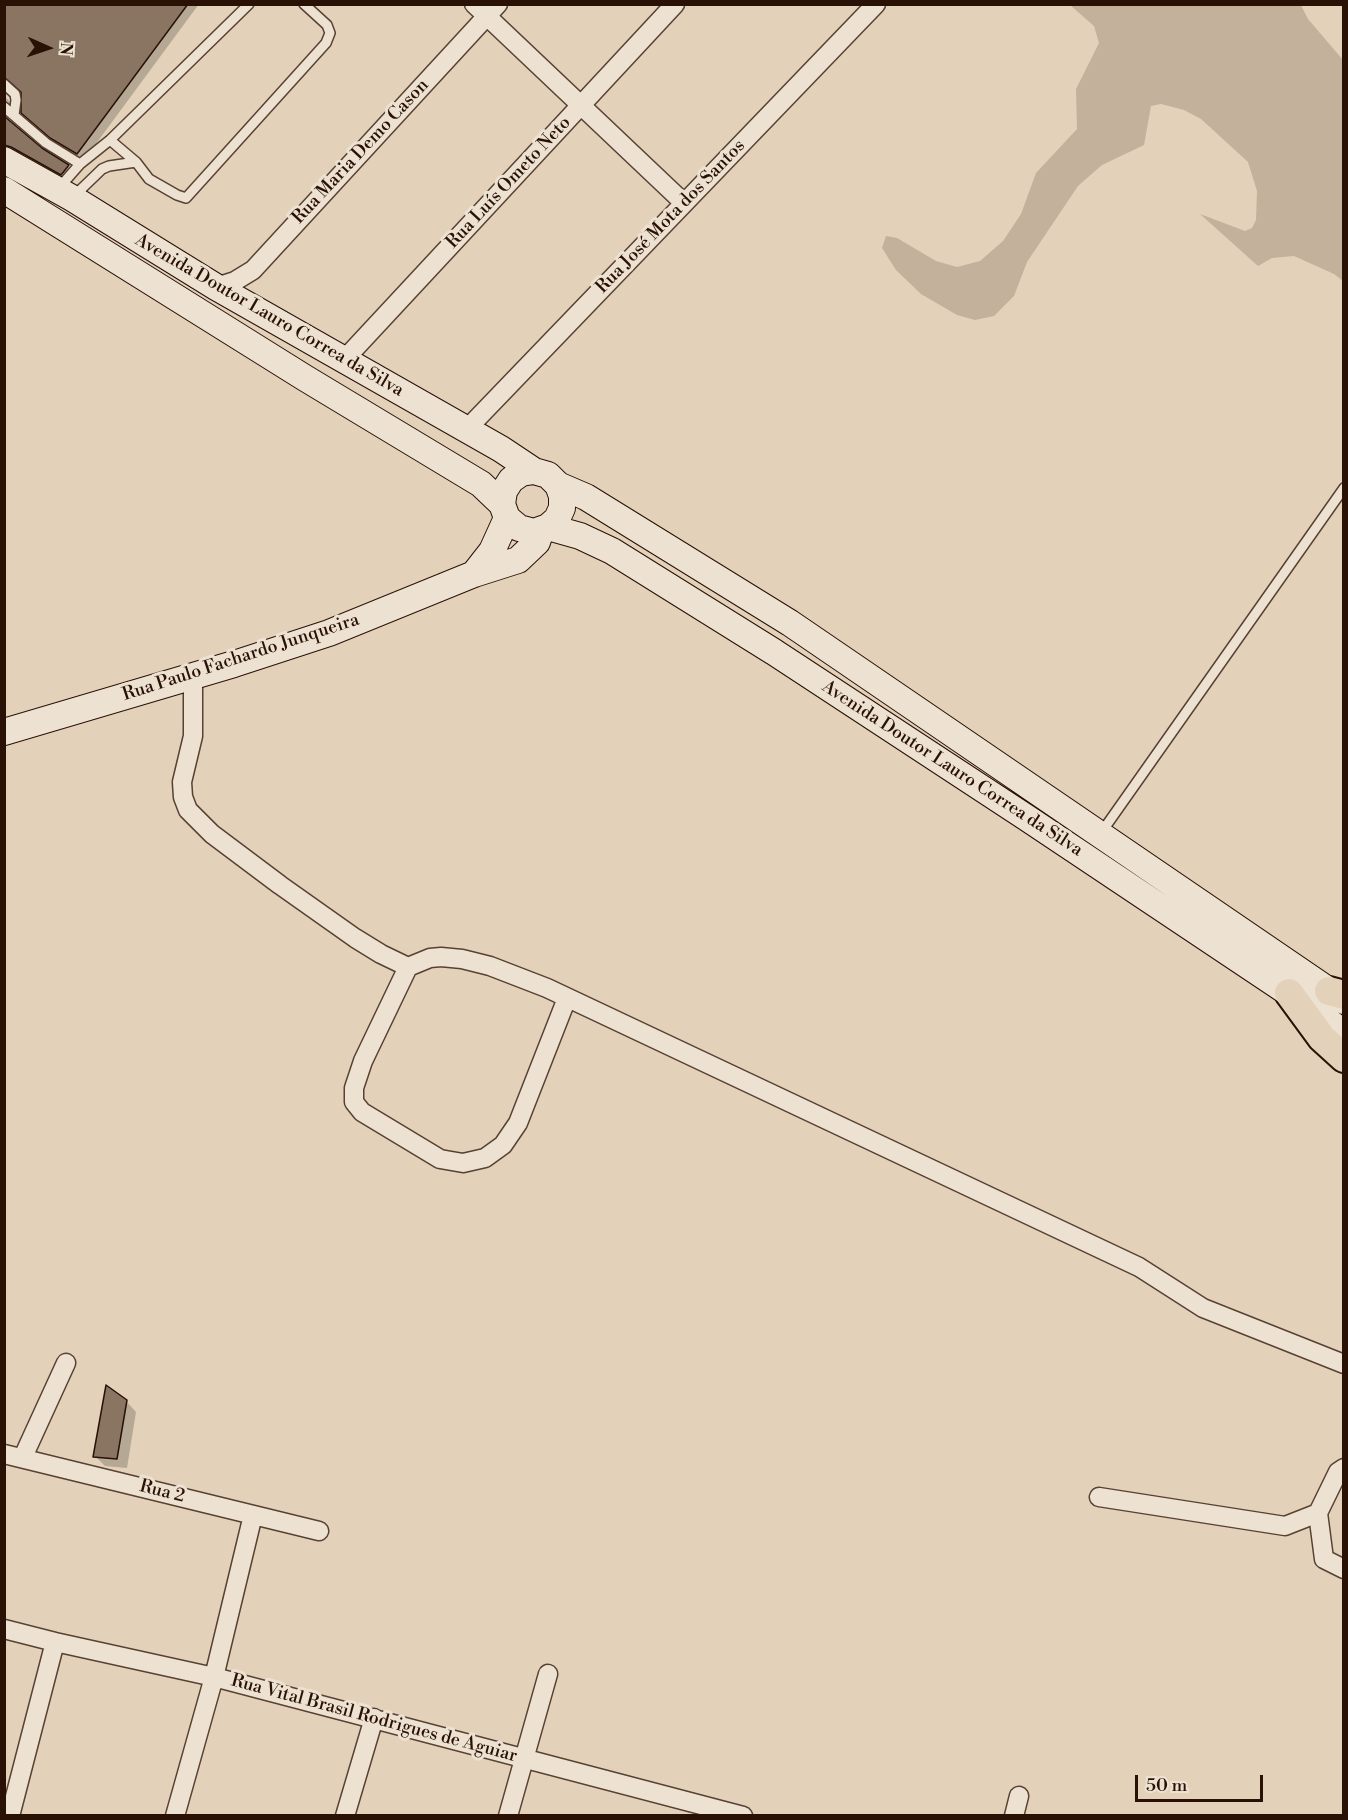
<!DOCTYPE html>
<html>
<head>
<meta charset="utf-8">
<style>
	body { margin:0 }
	#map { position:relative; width:1348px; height:1820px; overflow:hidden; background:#e3d2b9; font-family:"Libre Bodoni",serif }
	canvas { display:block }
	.frame { position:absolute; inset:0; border:6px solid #291106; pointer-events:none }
	.north { position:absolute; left:18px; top:18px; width:60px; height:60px; -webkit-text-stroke:4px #ede2d2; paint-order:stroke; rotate:93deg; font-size:16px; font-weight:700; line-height:24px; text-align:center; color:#291106 }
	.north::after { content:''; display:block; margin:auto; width:21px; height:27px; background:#291106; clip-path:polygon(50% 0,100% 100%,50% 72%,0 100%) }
	.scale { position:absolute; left:1135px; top:1775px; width:128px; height:27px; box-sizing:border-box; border:3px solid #291106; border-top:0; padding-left:8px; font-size:18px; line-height:21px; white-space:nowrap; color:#291106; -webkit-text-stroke:4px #ede2d2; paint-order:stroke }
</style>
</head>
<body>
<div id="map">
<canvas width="1348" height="1820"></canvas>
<div class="frame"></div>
<div class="north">N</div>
<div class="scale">50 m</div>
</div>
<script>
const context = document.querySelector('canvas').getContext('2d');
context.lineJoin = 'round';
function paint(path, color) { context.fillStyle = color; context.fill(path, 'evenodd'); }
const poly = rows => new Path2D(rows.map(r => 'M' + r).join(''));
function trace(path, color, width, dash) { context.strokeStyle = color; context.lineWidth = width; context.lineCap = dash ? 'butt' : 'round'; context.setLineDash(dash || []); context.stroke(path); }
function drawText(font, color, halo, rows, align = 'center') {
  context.font = font + ' "Libre Bodoni",serif'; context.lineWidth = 6; context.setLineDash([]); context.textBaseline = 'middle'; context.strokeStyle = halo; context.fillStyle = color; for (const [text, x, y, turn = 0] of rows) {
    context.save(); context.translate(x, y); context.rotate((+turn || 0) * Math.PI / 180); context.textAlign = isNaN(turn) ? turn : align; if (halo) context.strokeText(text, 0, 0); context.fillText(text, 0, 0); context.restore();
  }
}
paint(poly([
	[1070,5,1301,5,1308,19,1343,60,1343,281,1334,274,1294,256,1272,258,1258,266,1200,214,1245,231,1252,228,1256,220,1257,191,1248,162,1201,119,1184,110,1161,104,1151,106,1144,145,1102,165,1078,186,1027,262,1014,296,994,316,975,320,957,315,921,294,896,270,882,248,886,236,897,238,936,261,957,267,980,261,1003,241,1021,214,1036,173,1077,129,1076,89,1099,43,1094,26]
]), '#c3b19b');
paint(poly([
	[4,4,199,4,84,160,58,144,29,119,22,90,14,83,4,87],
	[4,95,14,107,6,108,4,111],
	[4,118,41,149,68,166,74,173,68,180,19,153,10,151,4,154],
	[126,1401,136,1412,127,1468,105,1466,95,1456]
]), '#0003');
const building = poly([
	[4,4,188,4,77,154,50,138,21,113,21,92,4,77,4,4],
	[4,116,42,148,69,165,61,175,11,147,4,145,4,116],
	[106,1385,127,1400,117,1459,93,1457,106,1385]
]);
paint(building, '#8a7563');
trace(building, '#291106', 1.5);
const lane = poly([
	[4,84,15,94,16,100,14,115],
	[4,107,46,143,80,164,110,140,249,4],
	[110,140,136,162,149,179,177,195,186,198,326,43,330,33,327,25,304,4],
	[58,189,80,164],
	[73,197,102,169,109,166,136,162],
	[1101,833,1344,488]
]);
const street = poly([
	[474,4,684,203],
	[216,287,235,281,253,270,498,4],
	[343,361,675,4],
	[466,430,876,4],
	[193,676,193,736,182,782,183,797,188,810,212,834,280,885,355,938,381,954,408,967],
	[567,998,518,1123,503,1145,485,1158,463,1163,440,1159,362,1112,354,1102,354,1088,363,1061,408,967,430,958,441,957,462,959,490,966,547,988,1139,1267,1203,1308,1344,1364],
	[4,1454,319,1531],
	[23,1457,66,1363],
	[1099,1497,1285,1526,1318,1513,1338,1472,1344,1468],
	[1318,1513,1324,1559,1344,1569],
	[4,1629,55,1642,214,1677,743,1816],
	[10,1816,55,1642],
	[175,1816,214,1677,253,1515],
	[345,1816,374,1718],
	[508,1816,548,1674],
	[1014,1816,1019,1796]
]);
const secondary = poly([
	[4,160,72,198,216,287,501,449,534,471],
	[4,190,305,378,481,484,502,504,507,518,519,528,534,532,548,527,557,519,562,508,562,496,558,485,548,475,534,471,521,473,511,480,504,491,502,504],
	[558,485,586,497,790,623,1344,1001],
	[548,527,580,536,612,551,774,652,1027,818,1289,993,1344,1033],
	[474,574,492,551,507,518],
	[4,732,234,664,329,633,474,574,518,560,537,542,541,530]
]);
const primary = poly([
	[1329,991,1344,995],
	[1289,993,1322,1038,1344,1058]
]);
trace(lane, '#584133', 12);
trace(street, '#584133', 21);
trace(secondary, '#291106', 28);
trace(primary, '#291106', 32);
trace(lane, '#ede2d2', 9);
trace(street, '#ede2d2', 18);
trace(secondary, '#ede2d2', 26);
trace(primary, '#e3d2b9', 28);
drawText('18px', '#291106', '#ede2d2', [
	["Rua Maria Demo Cason",361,152,-47],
	["Rua Luís Ometo Neto",509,183,-47],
	["Rua José Mota dos Santos",671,217,-46],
	["Avenida Doutor Lauro Correa da Silva",269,316,30],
	["Rua Paulo Fachardo Junqueira",241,658,-18],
	["Avenida Doutor Lauro Correa da Silva",952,769,33],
	["Rua 2",162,1492,14],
	["Rua Vital Brasil Rodrigues de Aguiar",374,1719,15]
]);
</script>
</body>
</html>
